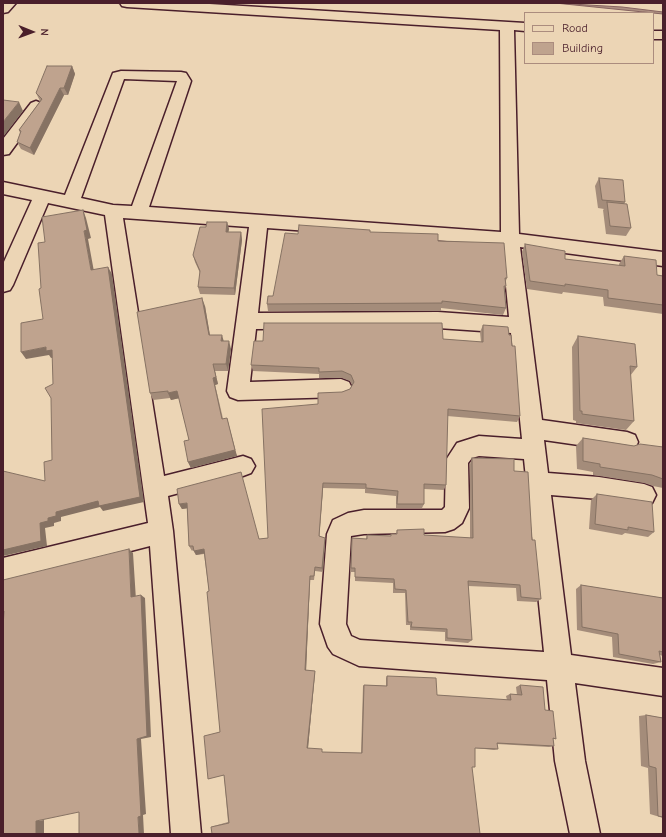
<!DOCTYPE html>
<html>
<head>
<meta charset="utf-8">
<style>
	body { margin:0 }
	#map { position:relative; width:666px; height:837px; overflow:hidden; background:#ecd5b5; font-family:"Comic Neue",sans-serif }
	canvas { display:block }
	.frame { position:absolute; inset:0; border:4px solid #4a1f2b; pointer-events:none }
	.legend { position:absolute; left:524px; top:12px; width:130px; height:52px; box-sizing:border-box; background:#ecd5b5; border:1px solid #ab8c7e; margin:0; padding:5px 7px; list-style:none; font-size:12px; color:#4a1f2b }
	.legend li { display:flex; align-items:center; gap:8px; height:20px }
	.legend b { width:20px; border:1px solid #ab8c7e }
	.north { position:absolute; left:12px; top:12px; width:40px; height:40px; -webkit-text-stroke:3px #ecd5b5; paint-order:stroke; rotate:91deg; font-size:11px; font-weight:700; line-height:16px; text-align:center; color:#4a1f2b }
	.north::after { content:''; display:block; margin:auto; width:14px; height:18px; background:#4a1f2b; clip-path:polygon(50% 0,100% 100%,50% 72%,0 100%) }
</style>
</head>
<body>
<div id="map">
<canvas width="666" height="837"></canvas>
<div class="frame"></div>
<ul class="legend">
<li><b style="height:5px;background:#ecd5b5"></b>Road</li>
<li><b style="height:11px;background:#bfa38e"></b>Building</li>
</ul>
<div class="north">N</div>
</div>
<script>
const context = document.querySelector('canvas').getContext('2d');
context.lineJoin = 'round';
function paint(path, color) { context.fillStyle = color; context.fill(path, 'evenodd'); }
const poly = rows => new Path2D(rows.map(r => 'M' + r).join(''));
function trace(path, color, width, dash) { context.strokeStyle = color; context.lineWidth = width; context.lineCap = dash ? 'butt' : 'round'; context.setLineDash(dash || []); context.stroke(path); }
const water = poly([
	[555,3,622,7,663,12,663,14,555,3]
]);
paint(water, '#ad8f81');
trace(water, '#85625f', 1);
const minor = poly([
	[3,3,16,3,8,12,3,13,3,3],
	[120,3,193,3,525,23,525,31,514,30,519,234,663,252,663,266,520,247,542,420,627,432,635,435,638,442,635,449,627,452,544,440,548,473,599,477,644,484,652,487,656,495,652,503,644,506,599,499,551,495,571,655,663,668,663,696,575,683,585,761,600,834,570,834,555,761,547,680,359,666,333,654,328,647,320,624,327,534,333,520,348,513,364,510,442,510,445,507,446,460,457,443,479,436,522,439,511,333,438,328,256,329,250,382,341,379,349,382,352,388,349,394,341,397,238,400,230,397,227,391,249,227,123,218,164,476,243,456,251,459,255,466,251,473,243,476,168,496,173,531,201,834,171,834,150,546,3,584,3,558,148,523,105,215,48,203,13,285,10,290,3,292,3,264,32,200,3,194,3,182,65,195,113,73,121,71,181,72,186,73,191,81,149,207,501,232,500,30,127,7,122,6,120,3],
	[124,79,177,81,132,206,113,205,81,198,124,79],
	[267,228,502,245,509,317,438,312,258,313,267,228],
	[479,456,524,459,544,652,360,640,351,636,346,624,351,536,364,534,445,532,454,529,462,523,469,508,468,463,472,458,479,456],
	[653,31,663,31,663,39,653,39,653,31],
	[36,101,41,103,44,106,9,154,3,155,3,139,31,103,36,101]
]);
trace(minor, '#4a1f2b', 3);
paint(minor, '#ecd5b5');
paint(poly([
	[72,66,75,74,68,95,64,95,34,155,21,149,17,142,20,133,19,130,40,101,36,93],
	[599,178,625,202,624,204,631,228,626,236,606,234,603,210,604,209,598,208,595,186],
	[227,222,229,229,228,232,241,232,242,240,235,295,200,294,198,287,200,273,195,262,193,255,206,227],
	[298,234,438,241,507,278,505,283,506,286,505,290,506,308,503,315,441,308,441,311,268,311,267,304,273,296],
	[525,244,565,259,619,266,619,264,624,256,657,275,663,276,663,314,604,306,603,297,563,292,562,294,527,289,522,252],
	[205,306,210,335,223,341,231,349,228,371,215,371,218,384,215,385,223,419,237,456,191,468,188,462,189,440,179,398,171,400,170,398,153,400,150,393],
	[483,325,520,416,517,422,447,416,446,485,444,490,424,489,424,504,422,508,396,508,396,496,365,493,365,489,323,488,319,536,325,538,323,572,315,571,314,580,310,580,306,670,315,671,315,673,308,748,322,752,361,753,363,686,364,685,386,686,386,678,387,676,437,695,507,700,506,696,510,694,517,695,516,687,520,685,545,710,556,739,553,739,554,746,549,747,497,744,498,749,494,750,475,748,472,767,211,827,214,826,228,822,224,775,211,778,220,732,209,591,204,554,196,555,193,550,192,551,189,546,187,508,182,509,179,504,260,539,268,538,318,404,342,392,350,389,352,385,350,381,342,378,319,378,319,374,253,371,251,365,443,339,481,342,480,332],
	[578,336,637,367,630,376,634,421,626,430,576,423,576,421,573,420,572,347],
	[583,438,634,446,663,447,663,488,653,486,644,483,593,475,593,472,577,469,576,446],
	[472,458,514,471,532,540,541,599,536,602,517,601,516,588,468,586,472,640,468,643,445,641,445,632,410,630,410,625,406,625,405,593,393,593,393,583,355,581,355,572,350,572,352,538,366,539,367,535,391,536,391,534,396,534,397,530,424,535,470,538,470,464],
	[597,494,654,532,648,537,625,533,622,535,589,529,591,500],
	[581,585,663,598,663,656,660,655,661,662,653,664,613,657,612,637,577,630,576,589],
	[646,715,663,718,663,818,650,814,648,768,641,766,639,716]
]), '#a48c7a');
paint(poly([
	[72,66,75,74,68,95,64,88],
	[60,88,64,95,34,155,30,148],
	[19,102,23,111,3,137,3,122],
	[83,210,86,218,91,238,88,239,95,277,91,270,84,231],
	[227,222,229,229,227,239,226,232],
	[241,232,242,240,235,295,234,288],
	[108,267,112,274,144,502,103,511,100,507,61,517,61,521,54,523,54,526,45,528,47,546,3,556,3,550,40,523,48,518,56,512],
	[202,298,205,306,211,342,209,335],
	[222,335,224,342,221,341],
	[229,341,231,349,228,371,226,364],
	[46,347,52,350,57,357,51,358,49,355,26,359,21,352],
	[213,364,218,384,215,385,225,426,213,378],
	[177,391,180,398,171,400,168,393],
	[227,418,237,456,191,468,188,462],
	[323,483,323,488,319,541,319,536],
	[187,503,190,508,182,509,179,504],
	[325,538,325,543,323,572,322,568],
	[129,549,133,553,136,600,131,597],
	[204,549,206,553,196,555,194,551],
	[310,576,310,580,306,672,305,670],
	[141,595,145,598,151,737,141,739,146,814,143,815,144,834,139,834,138,817,137,739],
	[315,671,315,673,308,748,307,748],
	[44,820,44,834,36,834,36,821]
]), '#867263');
const building = poly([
	[47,66,72,66,64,88,60,88,30,148,17,142,21,131,19,130,42,99,36,93,47,66],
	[3,100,19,102,3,122,3,100],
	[599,178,623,180,625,202,602,200,599,178],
	[607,202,627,204,631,228,610,226,607,202],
	[83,210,87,230,84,231,91,270,108,267,140,497,99,506,98,501,56,512,56,516,48,518,48,521,40,523,41,541,3,550,3,471,45,481,44,462,52,460,51,398,45,388,53,384,52,350,46,351,46,347,21,352,21,323,43,319,39,289,41,288,38,243,45,242,42,217,83,210],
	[207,222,227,222,226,232,241,232,234,288,198,287,200,271,193,255,200,227,206,227,207,222],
	[299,225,370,230,370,232,438,234,438,241,504,243,507,278,505,278,506,286,504,286,506,308,442,301,442,303,267,304,268,296,273,296,285,233,298,234,299,225],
	[525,244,565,251,565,259,625,266,624,256,656,260,657,275,663,276,663,305,608,298,608,290,565,284,565,286,530,281,525,244],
	[202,298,209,335,222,335,221,341,229,341,226,364,213,364,216,377,213,378,222,419,227,418,235,450,188,462,184,441,189,440,177,391,168,393,168,391,150,393,137,312,202,298],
	[264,323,442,323,443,339,483,342,483,325,508,327,509,335,511,335,512,346,515,346,520,416,448,409,446,485,424,484,424,504,397,504,398,491,366,488,366,484,323,483,319,536,325,538,322,568,315,567,314,576,310,576,305,670,315,671,307,748,322,749,322,752,362,753,364,685,387,686,387,676,436,678,437,695,511,700,510,694,522,695,520,685,543,687,545,710,553,711,556,739,553,738,554,746,497,743,498,749,475,748,475,767,472,767,480,834,212,834,211,827,229,823,224,775,208,779,204,736,220,732,207,592,209,591,204,549,194,551,193,546,189,546,187,503,179,504,177,489,241,472,259,539,268,538,262,409,318,404,318,393,342,392,350,389,354,382,351,375,342,371,319,372,319,368,251,365,254,341,263,341,264,323],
	[578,336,635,344,637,367,630,366,634,421,582,414,582,411,580,411,578,336],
	[583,438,634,446,640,444,663,447,663,479,652,475,600,467,600,464,583,461,583,438],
	[472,458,514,459,514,471,528,472,532,540,535,540,541,599,521,597,520,585,468,581,472,640,447,638,447,629,411,627,412,622,408,622,406,590,395,589,394,579,355,577,355,568,351,568,352,538,367,539,367,535,391,536,391,534,397,534,397,530,424,529,424,535,473,538,472,458],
	[597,494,652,502,654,532,628,527,628,530,595,524,597,494],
	[129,549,131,597,141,595,147,736,137,739,141,816,138,817,139,834,79,834,79,812,36,821,36,834,3,834,3,628,4,611,3,611,3,580,129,549],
	[581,585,663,598,663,652,659,651,661,662,619,654,618,634,582,627,581,585],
	[646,715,663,718,663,817,658,816,656,768,649,766,646,715]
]);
paint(building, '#bfa38e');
trace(building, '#867263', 1);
</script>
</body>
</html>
